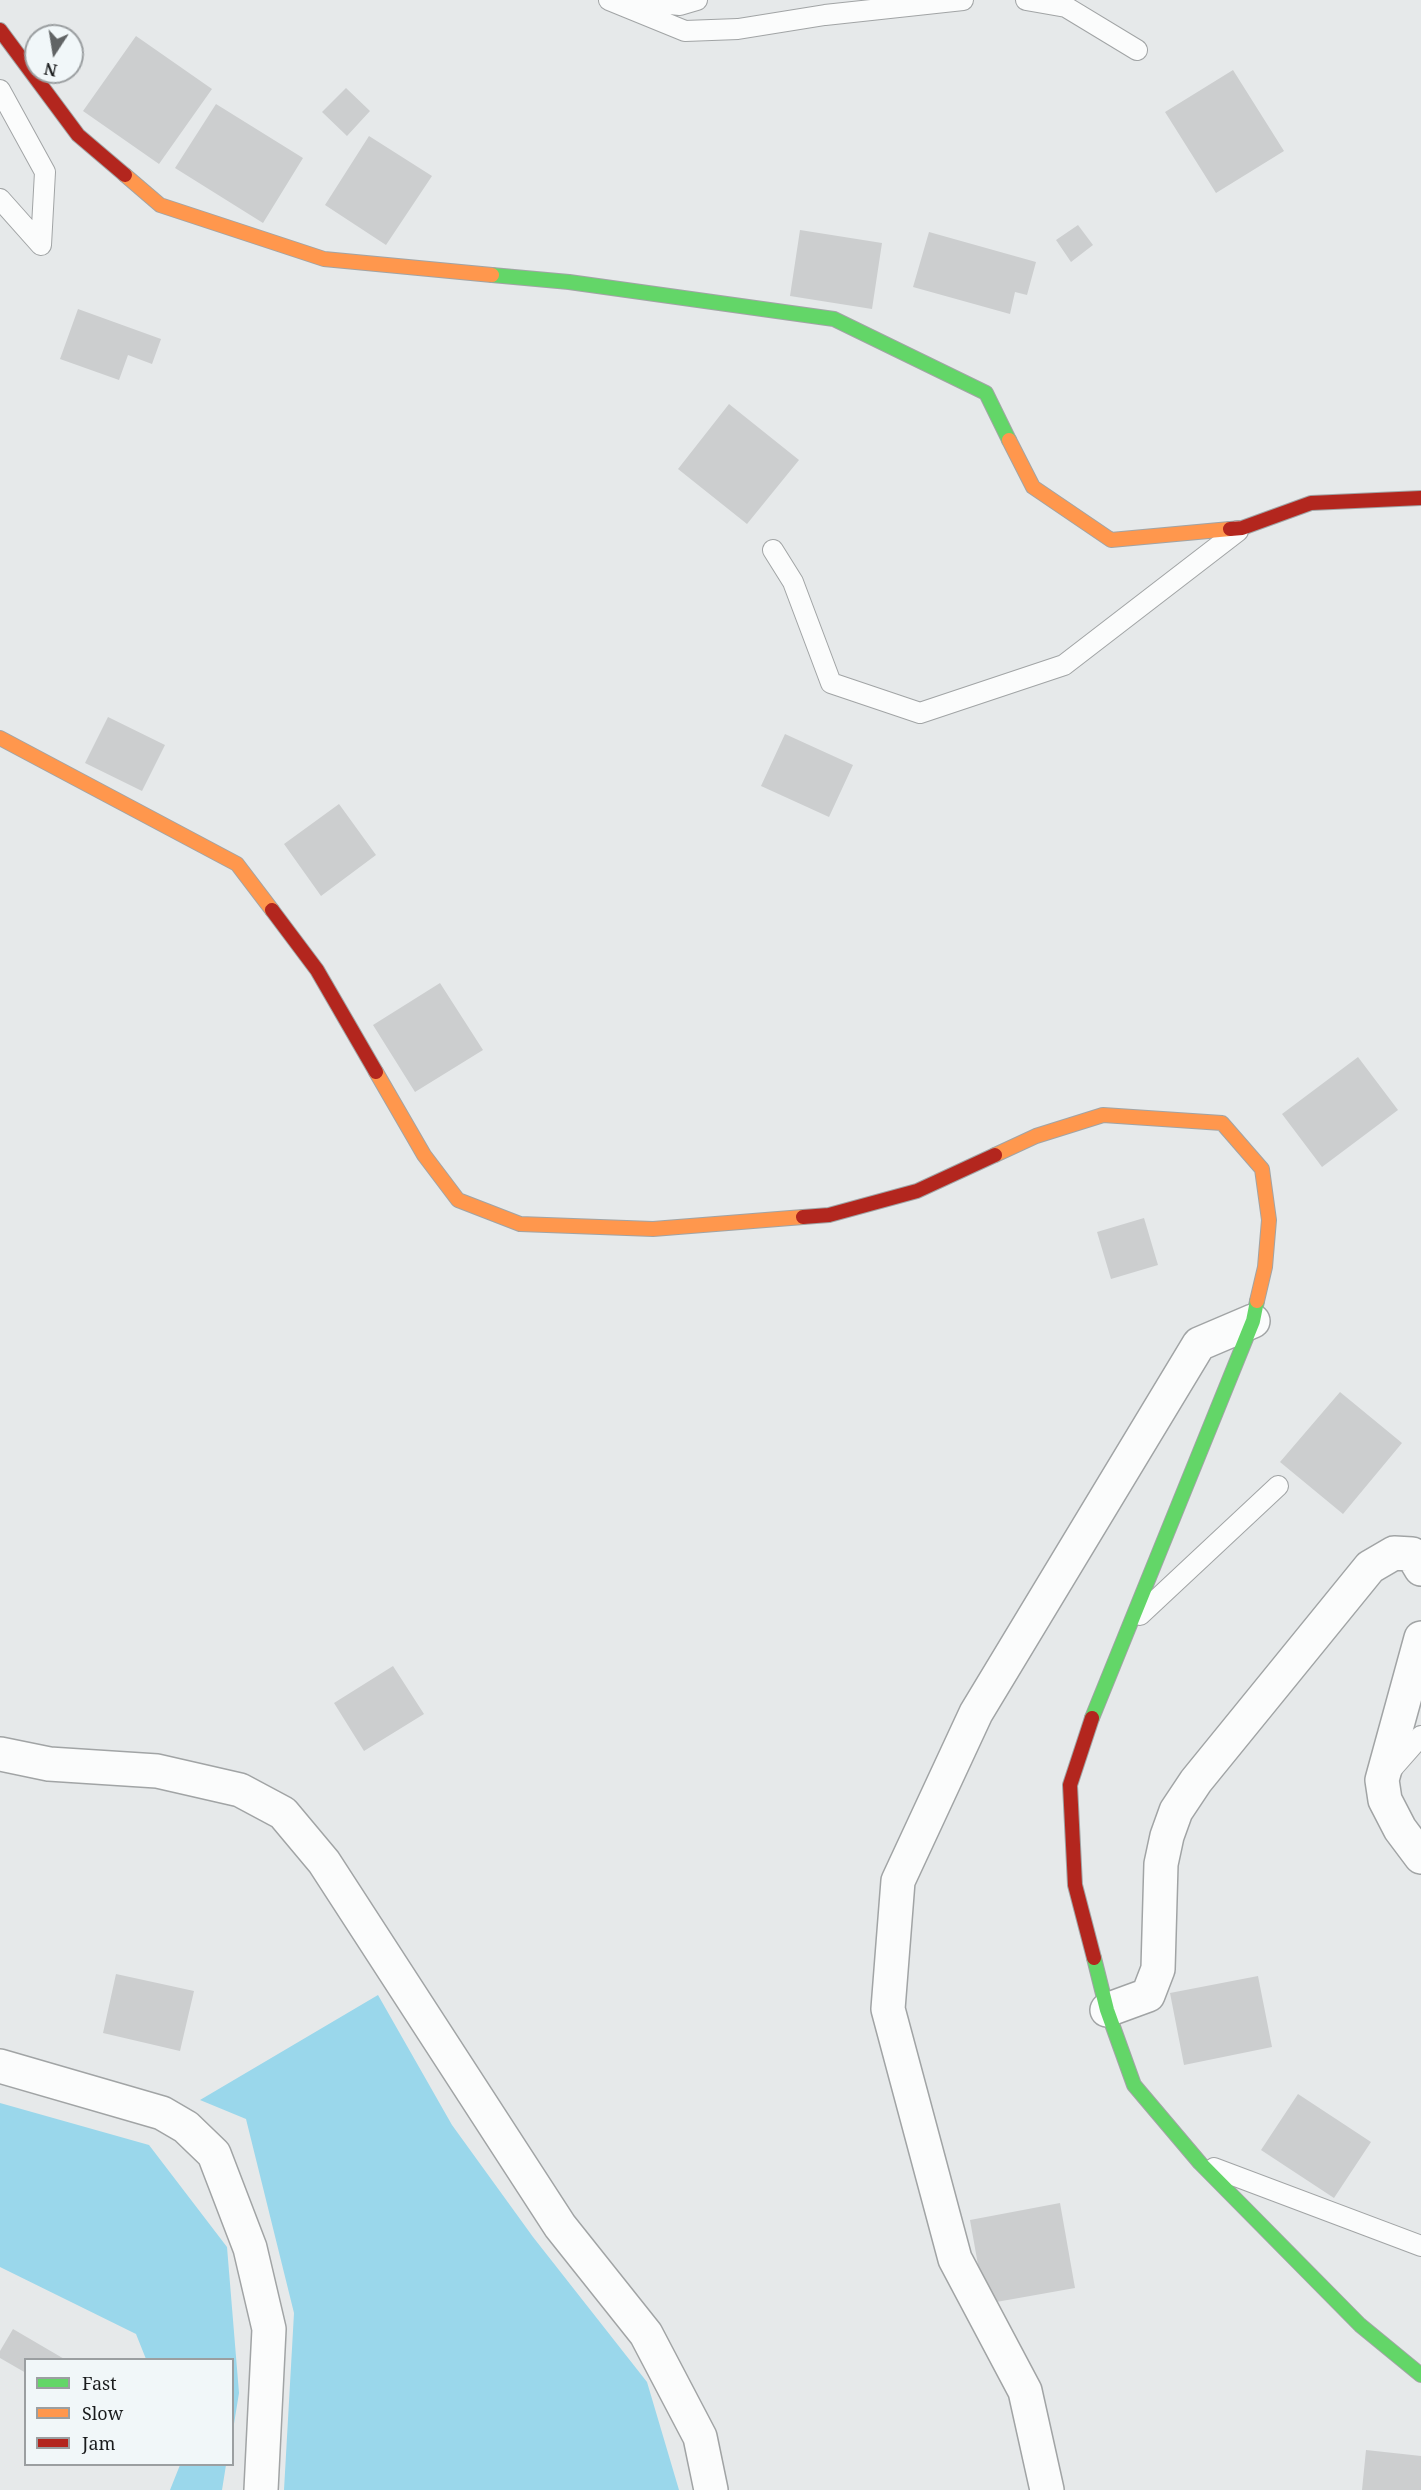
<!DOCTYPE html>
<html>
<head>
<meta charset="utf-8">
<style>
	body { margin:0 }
	#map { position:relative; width:1421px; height:2490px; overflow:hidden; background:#e6e9ea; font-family:"Noto Serif",serif }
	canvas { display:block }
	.legend { position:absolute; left:24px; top:2358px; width:210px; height:108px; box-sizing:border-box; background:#f1f7f9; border:2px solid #9b9fa1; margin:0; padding:8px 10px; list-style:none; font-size:18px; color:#1a1c1d }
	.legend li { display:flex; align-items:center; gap:12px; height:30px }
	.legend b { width:30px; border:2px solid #9b9fa1 }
	.north { position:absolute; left:24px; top:24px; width:60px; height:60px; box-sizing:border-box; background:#f1f7f9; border:2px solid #9b9fa1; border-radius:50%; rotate:192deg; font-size:16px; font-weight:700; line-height:24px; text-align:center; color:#1a1c1d }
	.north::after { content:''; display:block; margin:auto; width:21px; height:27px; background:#616465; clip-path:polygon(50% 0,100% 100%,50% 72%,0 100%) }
</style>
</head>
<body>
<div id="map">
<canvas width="1421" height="2490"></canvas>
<ul class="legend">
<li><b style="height:8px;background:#63d668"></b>Fast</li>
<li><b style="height:8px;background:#ff974d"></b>Slow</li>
<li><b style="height:8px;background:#b3261e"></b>Jam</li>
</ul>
<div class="north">N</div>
</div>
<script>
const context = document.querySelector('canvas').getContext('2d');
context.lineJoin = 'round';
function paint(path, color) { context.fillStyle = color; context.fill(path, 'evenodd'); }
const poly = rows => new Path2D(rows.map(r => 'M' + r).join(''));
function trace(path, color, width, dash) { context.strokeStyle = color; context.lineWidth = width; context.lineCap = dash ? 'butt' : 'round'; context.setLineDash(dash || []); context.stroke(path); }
paint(poly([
	[378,1995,452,2125,533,2237,647,2382,679,2490,284,2490,294,2313,246,2119,200,2100],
	[0,2103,149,2145,227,2247,239,2393,233,2430,232,2360,146,2359,136,2334,0,2267],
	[180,2465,226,2465,222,2490,170,2490]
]), '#9ad7eb');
paint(poly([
	[136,36,212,89,159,164,83,111],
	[1233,70,1284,151,1216,193,1165,112],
	[346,88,370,111,347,136,322,112],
	[216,104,303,158,263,223,175,168],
	[369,136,432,176,386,245,325,205],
	[1078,225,1093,245,1071,262,1056,240],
	[800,230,882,243,872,309,790,296],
	[929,232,1036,262,1027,295,1015,292,1010,314,913,287],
	[78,309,161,339,152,364,128,355,119,380,60,359],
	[729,404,799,460,747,524,678,469],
	[108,717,165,745,142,791,85,763],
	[785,734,853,765,829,817,761,786],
	[339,804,376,855,321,896,284,844],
	[440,983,483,1050,415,1092,373,1025],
	[1358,1057,1398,1110,1322,1167,1282,1114],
	[1144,1218,1158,1265,1111,1279,1097,1232],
	[1340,1392,1402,1443,1343,1514,1280,1462],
	[393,1666,424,1714,364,1751,334,1703],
	[116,1974,194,1991,180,2051,103,2033],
	[1258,1976,1272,2047,1184,2065,1170,1993],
	[1298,2094,1371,2142,1334,2198,1261,2150],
	[1060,2203,1075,2288,985,2304,970,2220],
	[13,2329,66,2360,26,2360,26,2373,0,2358,0,2351],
	[1366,2450,1421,2456,1421,2490,1362,2490]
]), '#cccecf');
const lane = poly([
	[609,0,685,31,738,29,825,15,963,0],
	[630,0,680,5,697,0],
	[1026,0,1066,7,1137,50],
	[0,90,45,172,41,245,0,199],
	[773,550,793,582,831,683,920,713,1064,665,1238,531],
	[1140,1615,1278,1486],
	[1390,1771,1421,1736],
	[1214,2168,1421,2246]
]);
const street = poly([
	[1421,1638,1382,1780,1385,1800,1400,1829,1421,1857],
	[0,1754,49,1764,157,1771,240,1790,283,1813,324,1862,560,2226,646,2334,700,2437,711,2490],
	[1107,2010,1148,1995,1158,1969,1161,1864,1167,1836,1176,1811,1196,1781,1370,1567,1394,1553,1412,1554,1421,1569],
	[0,2066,162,2113,186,2127,214,2154,250,2248,269,2329,261,2490],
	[1047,2490,1025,2391,955,2259,888,2009,898,1881,976,1713,1199,1344,1253,1321]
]);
const fast = poly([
	[492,275,569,282,834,319,986,393,1009,440],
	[1092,1718,1253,1321,1257,1301],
	[1094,1958,1107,2010,1134,2085,1200,2163,1360,2325,1421,2375]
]);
const slow = poly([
	[125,175,160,205,324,259,492,275],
	[1009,440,1033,487,1111,540,1230,529],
	[0,738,237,864,272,910],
	[376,1072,424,1155,458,1200,520,1224,653,1229,803,1217],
	[995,1155,1036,1136,1103,1115,1222,1123,1262,1169,1269,1220,1265,1267,1257,1301]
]);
const jam = poly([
	[0,30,78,135,125,175],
	[1230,529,1242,528,1311,503,1421,498],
	[272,910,317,970,376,1072],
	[803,1217,829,1215,917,1191,995,1155],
	[1092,1718,1070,1785,1075,1885,1094,1958]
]);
trace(lane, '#a1a4a5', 22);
trace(street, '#a1a4a5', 36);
trace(fast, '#a1a4a5', 16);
trace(slow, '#a1a4a5', 16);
trace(jam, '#a1a4a5', 16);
trace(lane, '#fbfcfc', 20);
trace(street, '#fbfcfc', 33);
trace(fast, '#63d668', 14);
trace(slow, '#ff974d', 14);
trace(jam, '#b3261e', 14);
</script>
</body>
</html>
